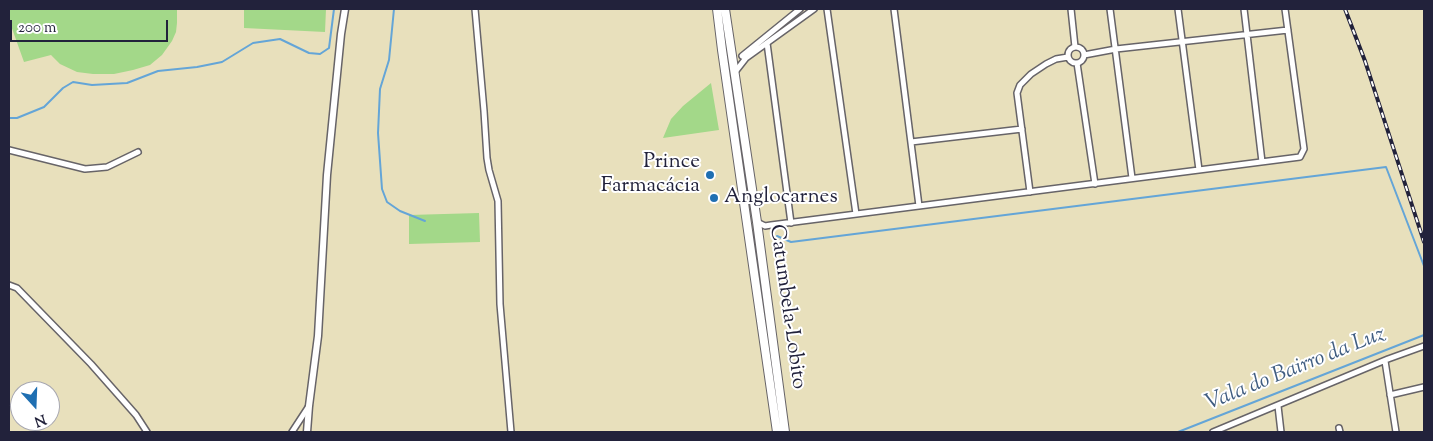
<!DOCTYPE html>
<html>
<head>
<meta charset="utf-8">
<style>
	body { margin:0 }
	#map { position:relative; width:1433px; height:441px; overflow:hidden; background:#e8e0bc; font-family:"Sorts Mill Goudy",serif }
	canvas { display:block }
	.frame { position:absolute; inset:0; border:10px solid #22223b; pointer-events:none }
	.north { position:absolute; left:10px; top:381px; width:50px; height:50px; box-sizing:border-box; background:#fff; border:1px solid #a7a7b1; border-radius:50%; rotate:160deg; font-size:14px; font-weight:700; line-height:20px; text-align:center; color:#22223b }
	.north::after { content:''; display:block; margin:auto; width:18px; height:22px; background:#1f6fb2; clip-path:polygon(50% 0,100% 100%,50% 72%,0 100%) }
	.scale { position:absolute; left:10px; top:20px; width:158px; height:22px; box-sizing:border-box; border:2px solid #22223b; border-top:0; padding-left:6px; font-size:15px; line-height:18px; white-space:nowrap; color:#22223b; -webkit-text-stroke:4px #fff; paint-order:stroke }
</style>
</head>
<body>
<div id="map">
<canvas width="1433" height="441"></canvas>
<div class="frame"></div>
<div class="north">N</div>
<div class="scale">200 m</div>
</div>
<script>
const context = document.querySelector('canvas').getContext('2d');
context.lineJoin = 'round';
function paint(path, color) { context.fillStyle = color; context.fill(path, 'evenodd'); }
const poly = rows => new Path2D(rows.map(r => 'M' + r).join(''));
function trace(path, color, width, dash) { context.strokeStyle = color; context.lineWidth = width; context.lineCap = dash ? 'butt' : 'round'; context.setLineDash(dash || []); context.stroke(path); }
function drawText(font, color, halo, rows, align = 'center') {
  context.font = font + ' "Sorts Mill Goudy",serif'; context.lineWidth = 4; context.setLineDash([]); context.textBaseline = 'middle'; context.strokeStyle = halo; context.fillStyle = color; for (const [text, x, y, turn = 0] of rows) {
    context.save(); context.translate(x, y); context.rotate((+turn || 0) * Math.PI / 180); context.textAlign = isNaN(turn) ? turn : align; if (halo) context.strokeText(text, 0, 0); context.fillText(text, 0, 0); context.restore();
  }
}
paint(poly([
	[9,9,177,9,177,23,176,32,172,41,162,55,150,65,133,70,114,74,93,74,77,72,60,64,51,55,24,62,9,20],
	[244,9,326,9,325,32,244,28],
	[711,83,719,130,663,138,671,119,683,106],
	[479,213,480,242,409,244,409,215]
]), '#a3d889');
trace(poly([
	[394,9,389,60,380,89,378,133,382,189,387,202,400,211,425,221],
	[9,118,17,118,44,107,63,88,73,82,92,85,127,83,158,71,197,67,222,62,253,43,280,39,309,53,320,54,329,48,334,9],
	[777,236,791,242,1386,167,1424,266],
	[1178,432,1424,335]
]), '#64a5d7', 2);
const minor = poly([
	[475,9,484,111,487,158,489,170,498,201,500,304,511,432],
	[827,9,856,214],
	[894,9,919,206],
	[1071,9,1075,47],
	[1110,9,1132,178],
	[1178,9,1199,170],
	[1244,9,1262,162],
	[767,43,791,223],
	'1068 55a8 8 0 1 1 16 0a8 8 0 1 1-16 0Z',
	[1084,55,1116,49,1288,30],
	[742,56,800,9],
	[1077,63,1095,184],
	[735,72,746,58,814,9],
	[911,142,1022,129],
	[9,150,85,169,107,167,138,152],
	[1030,192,1017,93,1020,85,1031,74,1046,64,1056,59,1068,57],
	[757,222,765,226,771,225,1300,157,1304,149,1285,9],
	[9,285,17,288,91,364,136,415,147,432],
	[1385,361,1396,432],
	[1390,395,1424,387],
	[1278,406,1281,432],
	[1339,428,1340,432],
	[292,432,309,406],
	[1213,432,1388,359,1424,346]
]);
const tertiary = poly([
	[307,432,309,406,318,336,327,175,341,34,345,9]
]);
const primary = poly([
	[717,9,722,50,777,432],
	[725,9,757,222,785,432]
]);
trace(minor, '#676468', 8);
trace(tertiary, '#676468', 9);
trace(primary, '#676468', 10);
trace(minor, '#fff', 5);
trace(tertiary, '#fff', 6);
trace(primary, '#fff', 8);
const rail = poly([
	[1345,9,1365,61,1424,242]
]);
trace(rail, '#22223b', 4);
trace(rail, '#fff', 2, [5.5]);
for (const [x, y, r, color] of [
	[710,175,5,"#1f6fb2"],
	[714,198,5,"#1f6fb2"]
]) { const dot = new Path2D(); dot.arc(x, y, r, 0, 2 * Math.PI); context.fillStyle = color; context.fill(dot); trace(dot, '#fff', 2); }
drawText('21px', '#22223b', '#fff', [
	["Prince",700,163],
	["Farmacácia",700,187],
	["Anglocarnes",724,198,"left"]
], 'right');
drawText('21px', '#22223b', '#fff', [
	["Catumbela-Lobito",786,307,82]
]);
drawText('italic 22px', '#405d81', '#fff', [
	["Vala do Bairro da Luz",1296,370,-22]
]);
</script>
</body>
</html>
